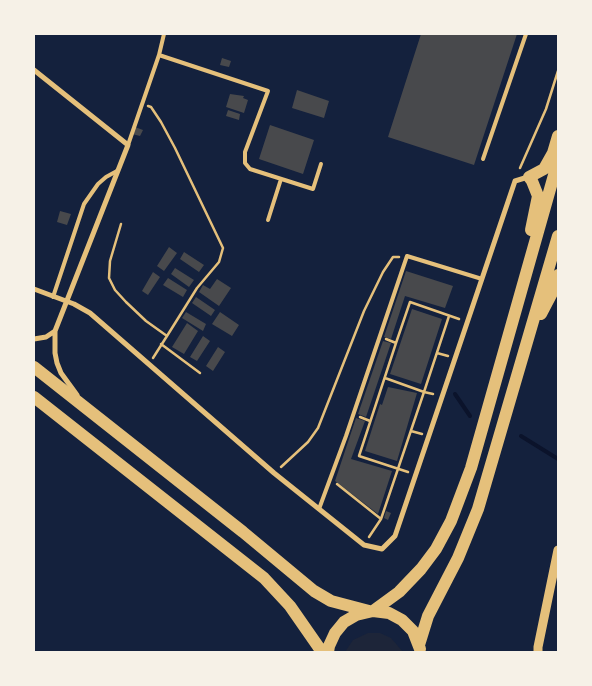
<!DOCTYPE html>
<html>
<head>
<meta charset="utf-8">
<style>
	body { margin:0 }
	#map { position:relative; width:592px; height:686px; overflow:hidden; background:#14213d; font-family:"Noto Serif",serif }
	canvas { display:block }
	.frame { position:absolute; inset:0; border:35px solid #f6f1e7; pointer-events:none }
</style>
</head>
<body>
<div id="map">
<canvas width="592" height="686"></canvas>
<div class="frame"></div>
</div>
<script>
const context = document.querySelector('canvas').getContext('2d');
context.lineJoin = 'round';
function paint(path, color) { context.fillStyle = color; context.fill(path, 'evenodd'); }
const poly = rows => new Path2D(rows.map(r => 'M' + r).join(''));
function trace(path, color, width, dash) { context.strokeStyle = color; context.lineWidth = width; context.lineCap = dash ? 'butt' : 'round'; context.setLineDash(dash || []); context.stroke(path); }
paint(poly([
	[368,633,380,633,391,638,403,652,345,652,353,640]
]), '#1d2539');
trace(poly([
	[455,394,470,416],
	[521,436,558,459]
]), '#0b132b', 4);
paint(poly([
	[421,34,517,34,474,165,388,137],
	[222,58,231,61,229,67,220,65],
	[297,90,329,101,324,118,292,108],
	[230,94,244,96,243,98,248,100,244,113,226,107],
	[228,110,240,114,239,120,226,116],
	[270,125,314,140,303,174,259,159],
	[135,127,143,130,140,136,132,134],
	[60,211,71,214,67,225,57,222],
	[169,247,177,253,164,271,157,266],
	[184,252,204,265,199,272,180,259],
	[175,268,194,280,189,287,171,274],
	[406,271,453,286,445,308,405,296,391,339,384,337],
	[153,272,160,277,148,295,142,291],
	[168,278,187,290,183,297,163,285],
	[217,279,231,288,219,306,199,292,203,285,210,289],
	[196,297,215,310,211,316,192,303],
	[412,309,442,319,421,384,390,374],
	[186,312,206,324,203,331,182,318],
	[220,312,239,325,232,336,212,324],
	[187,323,198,331,184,354,172,347],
	[203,336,210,341,197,361,190,357],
	[383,341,391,343,366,417,358,414],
	[218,347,225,352,213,371,206,366],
	[388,387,417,393,397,461,365,451,380,404,382,405],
	[356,418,365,421,351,459,392,471,378,514,335,481],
	[386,511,391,513,388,520,384,518]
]), '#48494c');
trace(poly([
	[148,106,151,107,161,122,175,148,223,248,219,262,197,288,167,336],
	[520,168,546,109,558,71],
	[121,224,110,261,109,278,115,290,126,302,146,321,167,336,153,358],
	[386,339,396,343],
	[161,344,200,373],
	[437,353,448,356],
	[433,394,424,392,449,316],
	[360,417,370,421],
	[411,431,422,434],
	[281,467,308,442,318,428,364,311,383,272,393,257,399,257],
	[408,472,359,456,396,343,410,302,459,319],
	[337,484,381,519],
	[369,537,381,519,424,392,385,378]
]), '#e5c07b', 2.5);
trace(poly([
	[159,55,268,91,245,152,245,163,250,169,313,189,321,164],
	[128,145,159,55,164,34],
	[483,159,526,34],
	[268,220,281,179],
	[53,297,84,204,98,184,106,177,117,171],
	[319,509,346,436,407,256,482,279]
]), '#e5c07b', 4);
trace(poly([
	[34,70,128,145,55,331,55,353,57,363,61,373,77,395],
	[34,289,74,304,90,313,274,473,364,545,382,549,395,536,515,181,528,177],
	[34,339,46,337,55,331]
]), '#e5c07b', 5);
trace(poly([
	[538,652,538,647,558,550]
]), '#e5c07b', 9);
trace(poly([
	[531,230,538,196,532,181,529,177,544,169,553,153,558,136],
	[541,314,552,293,558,275],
	[34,367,243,532,314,591,331,601,369,611],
	[34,397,264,578,290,606,322,652],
	[373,611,399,592,421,569,436,549,451,521,471,468,558,161],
	[419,645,428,616,458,558,478,509,558,236],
	[328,652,329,646,335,633,344,622,356,615,373,611,389,613,402,620,413,631,420,649]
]), '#e5c07b', 12);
</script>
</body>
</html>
